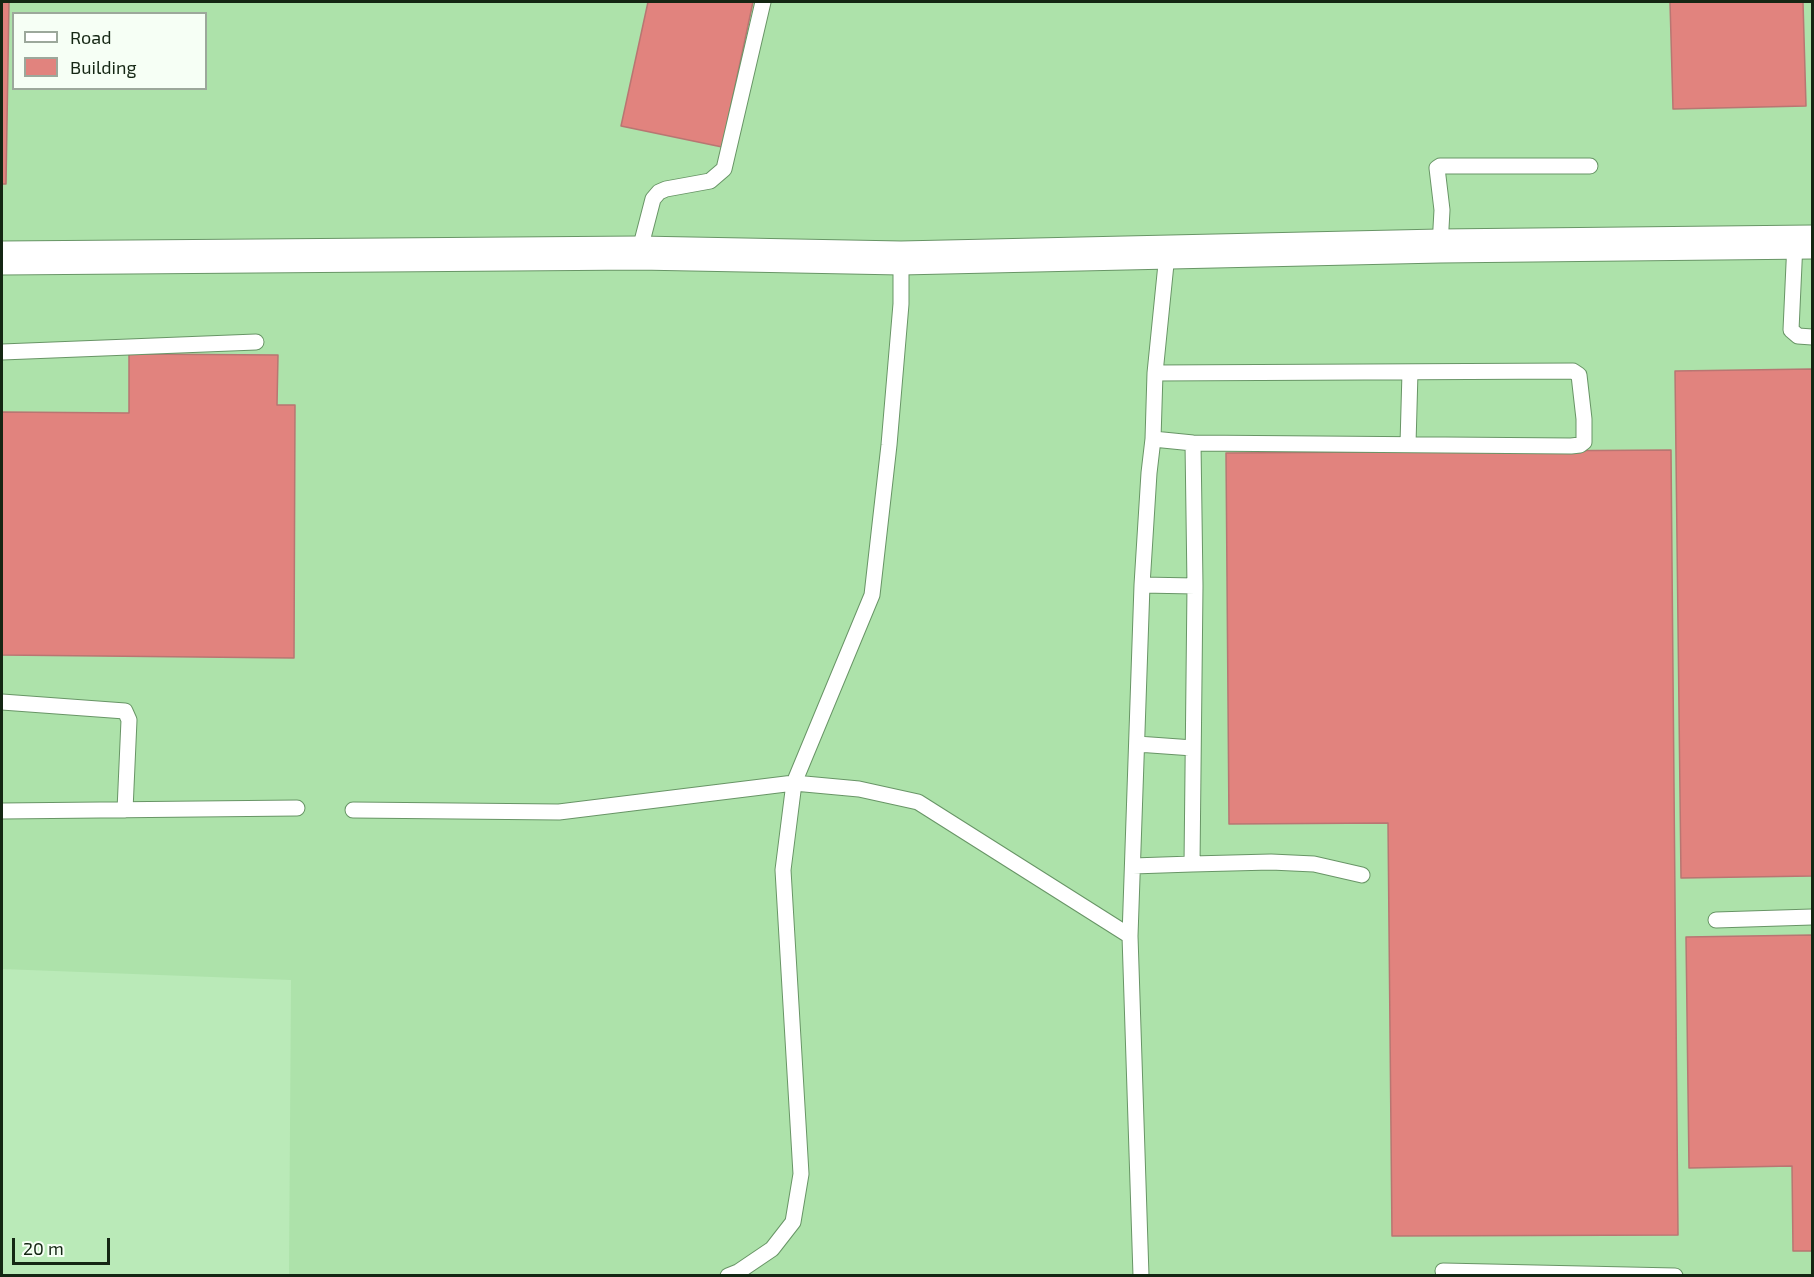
<!DOCTYPE html>
<html>
<head>
<meta charset="utf-8">
<style>
	body { margin:0 }
	#map { position:relative; width:1814px; height:1277px; overflow:hidden; background:#baeab8; font-family:"Exo 2",sans-serif }
	canvas { display:block }
	.frame { position:absolute; inset:0; border:3px solid #142613; pointer-events:none }
	.legend { position:absolute; left:12px; top:12px; width:195px; height:78px; box-sizing:border-box; background:#f6fff5; border:2px solid #9ca89b; margin:0; padding:8px 10px; list-style:none; font-size:18px; color:#142613 }
	.legend li { display:flex; align-items:center; gap:12px; height:30px }
	.legend b { width:30px; border:2px solid #9ca89b }
	.scale { position:absolute; left:12px; top:1238px; width:98px; height:27px; box-sizing:border-box; border:3px solid #142613; border-top:0; padding-left:8px; font-size:18px; line-height:21px; white-space:nowrap; color:#142613; -webkit-text-stroke:4px #f6fff5; paint-order:stroke }
</style>
</head>
<body>
<div id="map">
<canvas width="1814" height="1277"></canvas>
<div class="frame"></div>
<ul class="legend">
<li><b style="height:8px;background:#fff"></b>Road</li>
<li><b style="height:16px;background:#e1837e"></b>Building</li>
</ul>
<div class="scale">20 m</div>
</div>
<script>
const context = document.querySelector('canvas').getContext('2d');
context.lineJoin = 'round';
function paint(path, color) { context.fillStyle = color; context.fill(path, 'evenodd'); }
const poly = rows => new Path2D(rows.map(r => 'M' + r).join(''));
function trace(path, color, width, dash) { context.strokeStyle = color; context.lineWidth = width; context.lineCap = dash ? 'butt' : 'round'; context.setLineDash(dash || []); context.stroke(path); }
paint(poly([
	[2,2,1812,2,1812,1275,289,1275,291,980,2,969],
	[14,14,206,14,206,88,14,88]
]), '#ade2aa');
const building = poly([
	[2,2,9,2,6,184,2,184,2,2],
	[648,2,753,2,722,147,621,126,648,2],
	[1670,2,1803,2,1806,106,1673,109,1670,2],
	[129,354,278,355,277,405,295,405,294,658,2,655,2,412,129,413,129,354],
	[1812,369,1812,876,1681,878,1675,371,1812,369],
	[1671,450,1678,1235,1392,1236,1388,823,1229,824,1226,453,1671,450],
	[1812,935,1812,1251,1793,1251,1792,1166,1689,1168,1686,937,1812,935]
]);
paint(building, '#e1837e');
trace(building, '#b87672', 1.5);
const service = poly([
	[1795,242,1791,330,1798,336,1812,337],
	[1440,246,1442,210,1437,168,1440,166,1590,166],
	[639,253,653,199,659,192,666,189,710,181,724,169,763,2],
	[2,352,256,342],
	[1153,439,1193,443,1571,446,1580,445,1584,442,1584,419,1579,375,1573,371,1155,373],
	[1408,444,1410,372],
	[1142,585,1195,586],
	[2,702,125,711,129,720,125,810],
	[1137,744,1193,748],
	[353,810,559,812,794,783,859,789,918,802,1130,936,1142,585,1149,473,1153,439,1155,373,1167,254],
	[2,811,297,808],
	[1192,864,1271,862,1314,864,1362,875],
	[1133,866,1192,864,1195,586,1193,443],
	[1716,920,1812,917],
	[1130,936,1141,1276],
	[1443,1271,1675,1276],
	[728,1276,738,1272,772,1249,793,1222,801,1174,783,870,794,783,872,595,889,445,901,304,901,258]
]);
const tertiary = poly([
	[2,258,639,253,901,258,1440,246,1812,242]
]);
trace(service, '#689566', 17);
trace(tertiary, '#689566', 35);
trace(service, '#fff', 15);
trace(tertiary, '#fff', 33);
</script>
</body>
</html>
